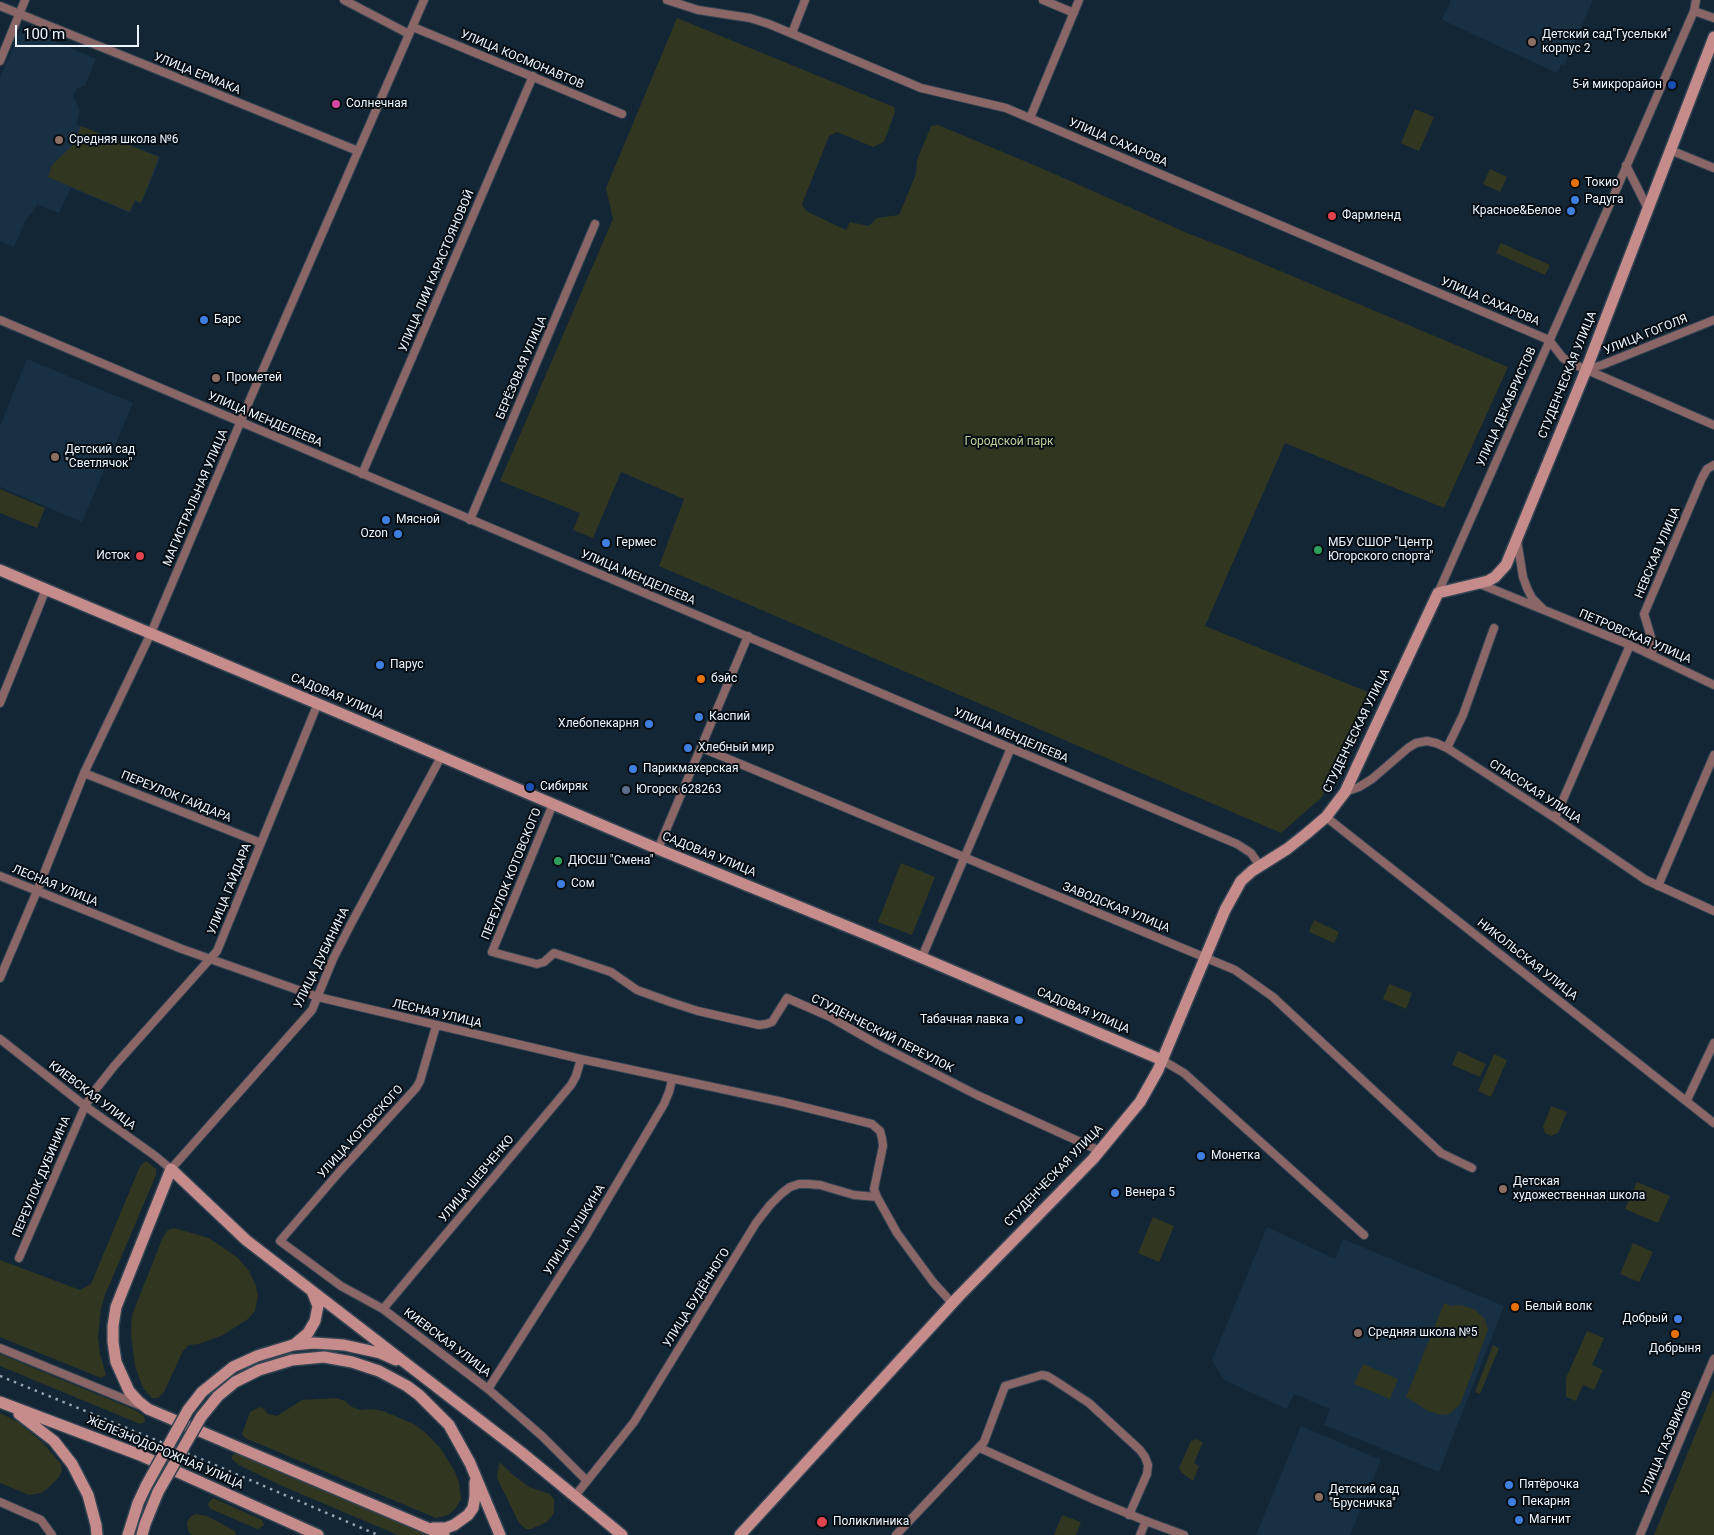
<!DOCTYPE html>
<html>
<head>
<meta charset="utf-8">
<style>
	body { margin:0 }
	#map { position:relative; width:1714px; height:1535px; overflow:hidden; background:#132635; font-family:Roboto,sans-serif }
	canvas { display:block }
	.scale { position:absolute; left:15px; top:25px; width:124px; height:22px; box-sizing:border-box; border:2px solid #edf6ff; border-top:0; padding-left:6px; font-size:15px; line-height:18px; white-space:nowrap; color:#edf6ff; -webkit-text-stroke:4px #060e14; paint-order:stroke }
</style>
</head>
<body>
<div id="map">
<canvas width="1714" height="1535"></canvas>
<div class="scale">100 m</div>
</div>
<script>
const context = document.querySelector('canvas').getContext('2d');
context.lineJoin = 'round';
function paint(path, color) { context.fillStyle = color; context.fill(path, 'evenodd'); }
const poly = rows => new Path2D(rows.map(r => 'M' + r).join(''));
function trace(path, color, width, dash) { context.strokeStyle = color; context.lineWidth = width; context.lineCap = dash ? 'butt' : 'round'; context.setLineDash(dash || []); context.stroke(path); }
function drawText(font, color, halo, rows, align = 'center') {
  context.font = font + ' Roboto,sans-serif'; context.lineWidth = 4; context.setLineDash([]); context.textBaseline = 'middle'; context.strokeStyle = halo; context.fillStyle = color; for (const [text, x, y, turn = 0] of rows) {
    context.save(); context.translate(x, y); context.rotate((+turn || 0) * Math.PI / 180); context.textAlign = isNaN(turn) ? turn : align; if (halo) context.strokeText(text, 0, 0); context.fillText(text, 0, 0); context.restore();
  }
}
paint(poly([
	[1451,0,1593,0,1564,66,1561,64,1557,73,1442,20],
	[22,27,96,59,85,86,77,88,73,96,80,111,76,124,161,157,141,204,135,201,130,213,71,188,59,213,37,204,34,211,27,217,14,247,0,241,0,77],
	[27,359,133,403,82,522,0,487,0,426],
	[1267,1227,1335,1259,1343,1239,1504,1306,1439,1472,1324,1425,1330,1409,1294,1394,1287,1409,1224,1380,1212,1360],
	[1301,1426,1381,1460,1350,1535,1256,1535]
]), '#173044');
paint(poly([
	[677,18,894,107,895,112,884,142,873,147,837,132,829,136,802,204,806,211,846,230,850,222,869,226,877,218,899,215,916,174,917,160,931,126,938,125,1041,168,1187,233,1228,249,1508,367,1444,508,1285,443,1205,626,1368,692,1322,797,1281,833,659,566,684,499,621,472,593,538,573,530,580,513,500,481,613,219,606,188],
	[1415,109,1434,117,1419,151,1401,143],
	[81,126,159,157,141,203,135,200,130,212,48,177,52,165,74,144],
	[1490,169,1507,177,1500,192,1483,184],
	[1501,243,1550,265,1545,275,1496,253],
	[0,489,45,508,37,528,0,513],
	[901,863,935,877,912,935,878,922],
	[1314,920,1339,932,1334,943,1309,932],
	[1389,984,1412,993,1406,1009,1383,999],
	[1458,1051,1486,1064,1480,1077,1452,1065],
	[1494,1054,1507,1060,1491,1097,1478,1091],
	[1551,1106,1567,1112,1558,1133,1551,1136,1545,1133,1543,1127],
	[146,1161,156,1169,156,1175,105,1295,101,1308,98,1337,100,1354,106,1375,101,1378,0,1337,0,1260,80,1290,91,1284,138,1171,141,1165],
	[1637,1182,1670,1196,1658,1223,1625,1209],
	[1153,1217,1174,1226,1159,1262,1138,1253],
	[174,1228,209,1238,238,1258,249,1271,256,1286,258,1296,255,1311,248,1319,223,1335,199,1344,189,1345,183,1351,164,1392,158,1398,152,1398,143,1388,135,1366,131,1335,132,1315,163,1237,168,1230],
	[1633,1243,1653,1252,1639,1282,1620,1274],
	[1444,1303,1451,1306,1460,1305,1474,1309,1485,1319,1488,1330,1460,1405,1449,1414,1442,1415,1428,1411,1406,1397],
	[1587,1331,1604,1338,1592,1365,1603,1370,1594,1390,1583,1385,1576,1401,1566,1397,1566,1378],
	[1493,1345,1499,1348,1480,1394,1475,1392],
	[0,1354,135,1410,144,1416,145,1422,140,1424,0,1366],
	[1363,1364,1398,1379,1390,1399,1354,1384],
	[1714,1389,1714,1535,1654,1535],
	[336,1398,345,1401,352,1407,360,1410,372,1409,383,1411,414,1424,426,1433,441,1449,455,1472,459,1483,461,1499,455,1509,448,1515,436,1518,245,1438,242,1434,250,1412,255,1409,261,1407,264,1409,268,1414,277,1416,302,1400],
	[0,1413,18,1422,43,1443,61,1464,62,1471,59,1477,47,1489,41,1493,29,1495,0,1483],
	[1195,1439,1203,1442,1194,1463,1199,1466,1193,1481,1182,1473,1179,1468,1191,1441],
	[237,1452,429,1535,398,1535,282,1486,239,1465,232,1459,232,1456],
	[499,1463,502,1464,512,1474,529,1487,550,1494,554,1499,554,1513,547,1522,531,1529,526,1529,519,1523,497,1478],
	[213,1498,262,1520,264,1525,260,1528,257,1529,211,1509,208,1505,209,1502],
	[196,1514,207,1516,235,1531,236,1535,192,1535,188,1531,187,1522,191,1516],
	[1062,1515,1081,1522,1076,1535,1054,1535]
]), '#313621');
const street = poly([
	[344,0,409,34],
	[667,0,698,10,750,18,769,24,921,88,1006,108,1535,334,1549,340,1563,358,1571,363,1714,425],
	[1043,0,1074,13],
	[0,6,358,151],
	[1694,11,1714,18],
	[413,27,622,114],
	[792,33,805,0],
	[0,61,25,0],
	[1030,118,1079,0],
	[1670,150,1714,168],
	[1626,165,1648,209],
	[0,320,1237,844,1251,853,1260,866],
	[1586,370,1602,365,1714,320],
	[362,474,533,76],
	[470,520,595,224],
	[1517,540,1523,577,1527,588,1532,598,1543,609],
	[1480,584,1630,645,1714,685],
	[1438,593,1617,188,1694,11,1696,0],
	[1651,654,1654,647,1644,614,1702,478,1707,469,1714,465],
	[0,703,46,589],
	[702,748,1235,970,1273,997,1441,1153,1472,1168],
	[1447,748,1463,715,1494,628],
	[84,773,261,843],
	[1345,792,1359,787,1372,779,1408,748,1416,743,1427,741,1436,743,1447,748,1555,818,1646,880,1714,911],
	[553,804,492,952,537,964,544,962,554,953,611,972,637,990,670,1002,698,1011,759,1025,766,1024,772,1022,787,998,830,1017,877,1044,977,1095,1100,1151],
	[1326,817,1714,1123],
	[1555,818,1630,645],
	[658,849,748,636],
	[0,876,182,949,318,997,581,1059,783,1102,872,1124,880,1131,882,1138,883,1146,874,1189,877,1197,897,1233,933,1282,952,1303],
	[1658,886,1714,755],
	[922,957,1011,748],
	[0,978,37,891,84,773,151,633,251,397,424,0],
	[436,1026,420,1081,416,1088,341,1170,280,1241,341,1286,383,1309,488,1389,542,1436,587,1481],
	[0,1039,85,1106,154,1155,171,1169,312,1010,333,959,352,922,441,757],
	[1162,1060,1184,1073,1364,1235],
	[1687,1100,1714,1043],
	[19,1258,85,1106,96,1089,115,1065,217,951,318,703],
	[383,1309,571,1085,576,1076,581,1059],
	[0,1348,139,1405],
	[488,1389,587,1234,664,1104,669,1092,672,1080],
	[980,1448,1095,1500,1146,1521,1184,1535],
	[575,1496,634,1422,756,1223,770,1205,781,1194,790,1187,799,1184,808,1184,820,1185,854,1195,877,1197],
	[0,1502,41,1520,52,1535],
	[896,1535,984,1442,1005,1386,1042,1375,1047,1376,1054,1380,1089,1403,1140,1450,1145,1457,1148,1465,1147,1474,1129,1515],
	[1140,1535,1146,1521],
	[1640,1535,1714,1359]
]);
const secondary = poly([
	[0,570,335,711,658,849,878,939,1162,1060],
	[295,1344,308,1333,315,1321,318,1306,312,1291],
	[0,1402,140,1455,318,1535],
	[188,1410,202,1392,233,1367,257,1356,293,1345,314,1343,344,1345,380,1353,396,1360],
	[19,1414,54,1441,72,1464,88,1495,96,1525,97,1535],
	[201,1417,218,1396,235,1382,259,1370,292,1360,324,1357,352,1362,379,1371,407,1386,419,1395,449,1425,470,1463,500,1535],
	[433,1528,446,1528,454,1525,468,1515,473,1508,475,1497,475,1482],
	[128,1535,138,1503,146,1486],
	[142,1535,145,1524,158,1492],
	[444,1535,148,1409,138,1401,129,1391,116,1362,113,1342,113,1326,116,1307,171,1169,246,1240,521,1452,622,1535],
	[740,1535,959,1296,1093,1159,1140,1102,1158,1070,1225,910,1241,881,1252,871,1287,849,1306,834,1326,817,1345,792,1438,593,1488,581,1495,577,1506,565,1586,370,1714,37]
]);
trace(street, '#324351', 10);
trace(secondary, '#324351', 14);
trace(street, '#8b6666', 8);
trace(secondary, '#c68b8b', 11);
trace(poly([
	[0,1376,173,1447,378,1535]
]), '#98a5b0', 2.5, [2.5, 5]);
const secondaryBridge = poly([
	[146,1486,188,1410],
	[158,1492,201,1417]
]);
trace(secondaryBridge, '#324351', 14, []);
trace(secondaryBridge, '#c68b8b', 11);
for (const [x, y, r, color] of [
	[1532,42,5,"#8d6e63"],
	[1672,85,5,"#1a4fb4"],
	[336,104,5,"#d1479c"],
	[59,140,5,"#8d6e63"],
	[1575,183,5,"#e8710a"],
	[1575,200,5,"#3f7fe0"],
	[1571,211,5,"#3f7fe0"],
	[1332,216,5,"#e0444e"],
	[204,320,5,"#3f7fe0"],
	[216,378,5,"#8d6e63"],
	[55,457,5,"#8d6e63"],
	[386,520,5,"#3f7fe0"],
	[398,534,5,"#3f7fe0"],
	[606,543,5,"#3f7fe0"],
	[1318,550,5,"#2e9e5b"],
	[140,556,5,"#e0444e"],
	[380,665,5,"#3f7fe0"],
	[701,679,5,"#e8710a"],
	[699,717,5,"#3f7fe0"],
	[649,724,5,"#3f7fe0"],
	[688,748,5,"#3f7fe0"],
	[633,769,5,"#3f7fe0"],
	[530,787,5,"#1a4fb4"],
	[626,790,5,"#5c6f8a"],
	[558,861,5,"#2e9e5b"],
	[561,884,5,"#3f7fe0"],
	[1019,1020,5,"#3f7fe0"],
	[1201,1156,5,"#3f7fe0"],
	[1503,1189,5,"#8d6e63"],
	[1115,1193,5,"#3f7fe0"],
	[1515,1307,5,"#e8710a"],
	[1678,1319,5,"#3f7fe0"],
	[1358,1333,5,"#8d6e63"],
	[1675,1334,5,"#e8710a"],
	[1509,1485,5,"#3f7fe0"],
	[1319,1497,5,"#8d6e63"],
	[1512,1502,5,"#3f7fe0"],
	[1519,1520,5,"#3f7fe0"],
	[822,1522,6,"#e0444e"]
]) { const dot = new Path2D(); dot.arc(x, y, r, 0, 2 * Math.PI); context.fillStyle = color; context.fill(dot); trace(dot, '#060e14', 2); }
drawText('12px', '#edf6ff', '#060e14', [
	["Детский сад\"Гусельки\"",1542,35],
	["корпус 2",1542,49],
	["5-й микрорайон",1662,85,"right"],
	["Солнечная",346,104],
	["Средняя школа №6",69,140],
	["Токио",1585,183],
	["Радуга",1585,200],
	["Красное&Белое",1561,211,"right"],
	["Фармленд",1342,216],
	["Барс",214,320],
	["Прометей",226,378],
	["Детский сад",65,450],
	["\"Светлячок\"",65,464],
	["Мясной",396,520],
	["Ozon",388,534,"right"],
	["Гермес",616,543],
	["МБУ СШОР \"Центр",1328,543],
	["Югорского спорта\"",1328,557],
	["Исток",130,556,"right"],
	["Парус",390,665],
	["бэйс",711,679],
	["Каспий",709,717],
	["Хлебопекарня",639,724,"right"],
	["Хлебный мир",698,748],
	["Парикмахерская",643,769],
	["Сибиряк",540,787],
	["Югорск 628263",636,790],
	["ДЮСШ \"Смена\"",568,861],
	["Сом",571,884],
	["Табачная лавка",1009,1020,"right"],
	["Монетка",1211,1156],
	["Детская",1513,1182],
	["художественная школа",1513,1196],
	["Венера 5",1125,1193],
	["Белый волк",1525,1307],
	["Добрый",1668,1319,"right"],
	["Средняя школа №5",1368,1333],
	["Добрыня",1675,1349,"center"],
	["Пятёрочка",1519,1485],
	["Детский сад",1329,1490],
	["\"Брусничка\"",1329,1504],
	["Пекарня",1522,1502],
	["Магнит",1529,1520],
	["Поликлиника",833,1522]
], 'left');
drawText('12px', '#edf6ff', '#060e14', [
	["УЛИЦА КОСМОНАВТОВ",522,60,23],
	["УЛИЦА ЕРМАКА",197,74,22],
	["УЛИЦА САХАРОВА",1118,143,23],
	["УЛИЦА ЛИИ КАРАСТОЯНОВОЙ",437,271,-67],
	["УЛИЦА САХАРОВА",1490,302,23],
	["УЛИЦА ГОГОЛЯ",1646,335,-22],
	["БЕРЁЗОВАЯ УЛИЦА",522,368,-67],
	["СТУДЕНЧЕСКАЯ УЛИЦА",1568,375,-68],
	["УЛИЦА ДЕКАБРИСТОВ",1507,407,-66],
	["УЛИЦА МЕНДЕЛЕЕВА",265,420,23],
	["МАГИСТРАЛЬНАЯ УЛИЦА",196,498,-67],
	["НЕВСКАЯ УЛИЦА",1658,553,-67],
	["УЛИЦА МЕНДЕЛЕЕВА",638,578,23],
	["ПЕТРОВСКАЯ УЛИЦА",1635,637,23],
	["САДОВАЯ УЛИЦА",337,697,23],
	["СТУДЕНЧЕСКАЯ УЛИЦА",1357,731,-64],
	["УЛИЦА МЕНДЕЛЕЕВА",1011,736,23],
	["СПАССКАЯ УЛИЦА",1535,792,33],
	["ПЕРЕУЛОК ГАЙДАРА",176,797,22],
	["САДОВАЯ УЛИЦА",709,855,22],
	["ПЕРЕУЛОК КОТОВСКОГО",512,874,-68],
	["ЛЕСНАЯ УЛИЦА",55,886,22],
	["УЛИЦА ГАЙДАРА",230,889,-68],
	["ЗАВОДСКАЯ УЛИЦА",1116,908,22],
	["УЛИЦА ДУБИНИНА",322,958,-64],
	["НИКОЛЬСКАЯ УЛИЦА",1527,960,38],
	["САДОВАЯ УЛИЦА",1083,1011,23],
	["ЛЕСНАЯ УЛИЦА",437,1014,13],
	["СТУДЕНЧЕСКИЙ ПЕРЕУЛОК",882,1034,27],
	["КИЕВСКАЯ УЛИЦА",92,1096,37],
	["УЛИЦА КОТОВСКОГО",361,1132,-48],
	["СТУДЕНЧЕСКАЯ УЛИЦА",1054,1176,-46],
	["ПЕРЕУЛОК ДУБИНИНА",42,1177,-67],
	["УЛИЦА ШЕВЧЕНКО",477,1179,-50],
	["УЛИЦА ПУШКИНА",575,1230,-58],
	["УЛИЦА БУДЁННОГО",697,1298,-58],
	["КИЕВСКАЯ УЛИЦА",447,1343,37],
	["УЛИЦА ГАЗОВИКОВ",1667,1443,-67],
	["ЖЕЛЕЗНОДОРОЖНАЯ УЛИЦА",165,1453,23]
]);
drawText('12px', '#bfce96', '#060e14', [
	["Городской парк",1009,442]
]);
</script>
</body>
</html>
